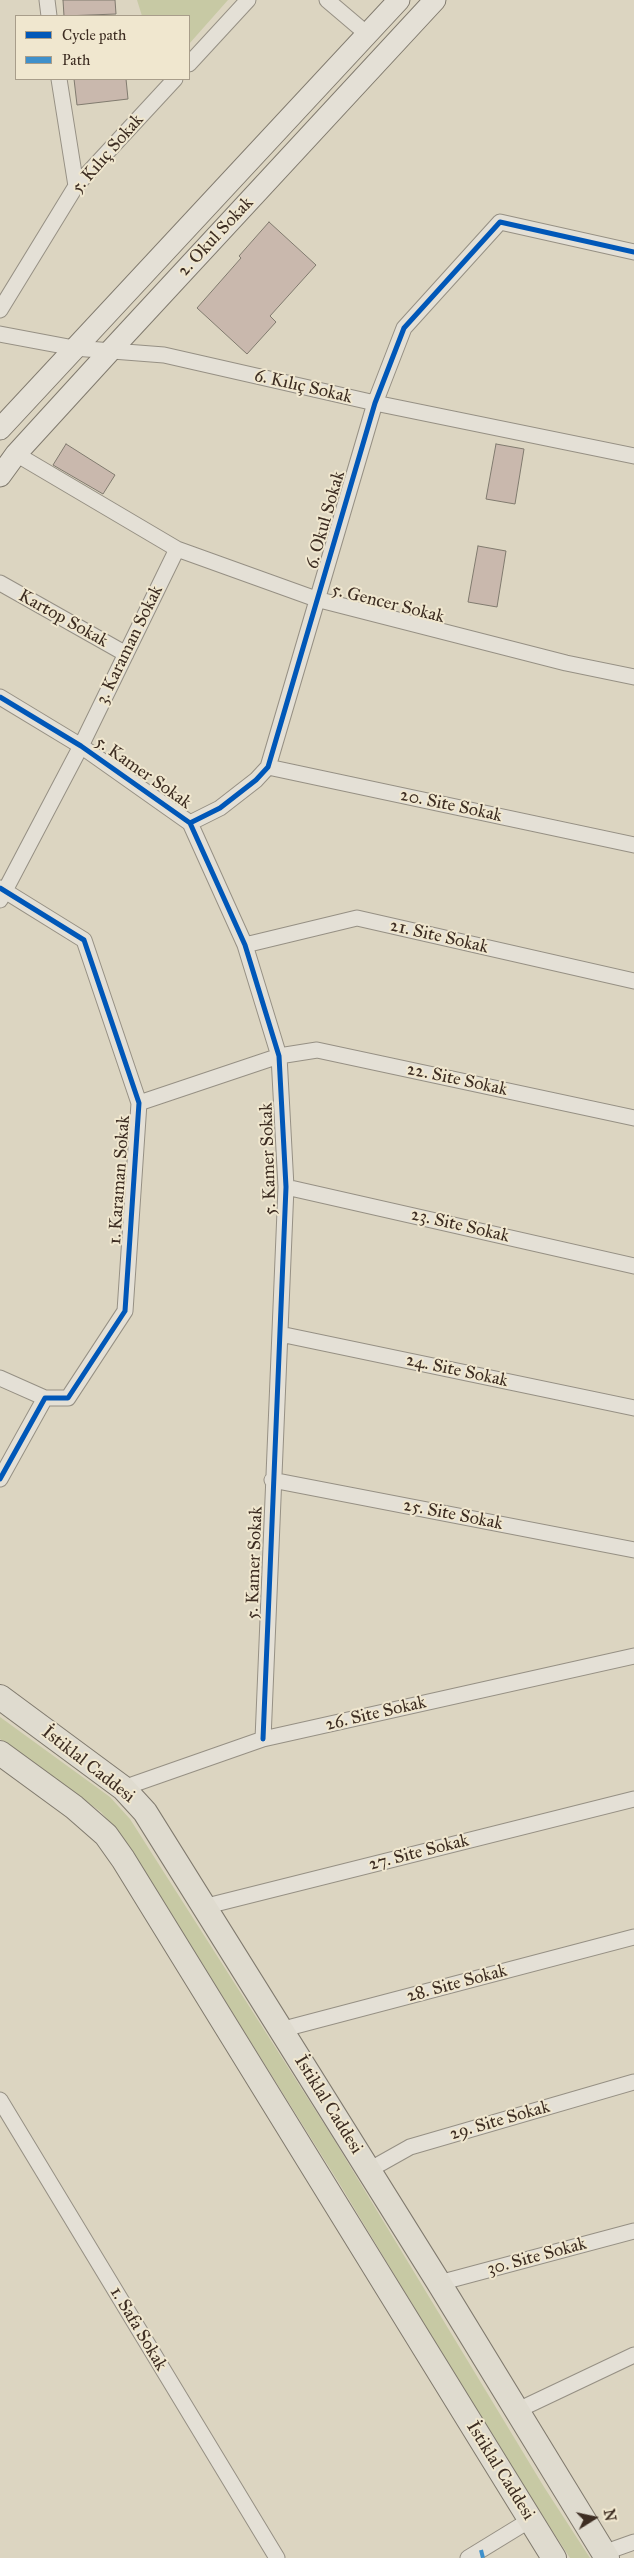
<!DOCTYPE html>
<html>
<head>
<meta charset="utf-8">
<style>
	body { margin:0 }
	#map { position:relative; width:634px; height:2558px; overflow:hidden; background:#dcd5c1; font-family:"IM FELL Great Primer",serif }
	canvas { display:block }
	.legend { position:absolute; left:15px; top:15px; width:175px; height:65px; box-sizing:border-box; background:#f0e7cf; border:1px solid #a89d8a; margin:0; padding:6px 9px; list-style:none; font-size:15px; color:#3d2d22 }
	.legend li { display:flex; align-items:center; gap:10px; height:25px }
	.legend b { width:25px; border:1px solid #a89d8a }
	.north { position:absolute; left:569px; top:2493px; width:50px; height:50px; -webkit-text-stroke:4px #f0e7cf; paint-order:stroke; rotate:80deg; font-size:14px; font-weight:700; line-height:20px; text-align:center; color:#3d2d22 }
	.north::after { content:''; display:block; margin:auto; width:18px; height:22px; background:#3d2d22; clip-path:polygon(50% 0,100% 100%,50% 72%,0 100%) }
</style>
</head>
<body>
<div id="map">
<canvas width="634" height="2558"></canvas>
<ul class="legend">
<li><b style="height:6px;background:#0057b8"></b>Cycle path</li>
<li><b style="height:6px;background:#3f90cb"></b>Path</li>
</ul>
<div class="north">N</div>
</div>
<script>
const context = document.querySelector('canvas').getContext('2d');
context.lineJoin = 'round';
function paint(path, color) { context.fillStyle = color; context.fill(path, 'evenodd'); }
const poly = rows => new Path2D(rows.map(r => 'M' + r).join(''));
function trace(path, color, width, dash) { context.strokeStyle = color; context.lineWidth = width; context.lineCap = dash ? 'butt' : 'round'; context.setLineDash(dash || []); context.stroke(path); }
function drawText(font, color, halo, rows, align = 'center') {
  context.font = font + ' "IM FELL Great Primer",serif'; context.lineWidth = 4; context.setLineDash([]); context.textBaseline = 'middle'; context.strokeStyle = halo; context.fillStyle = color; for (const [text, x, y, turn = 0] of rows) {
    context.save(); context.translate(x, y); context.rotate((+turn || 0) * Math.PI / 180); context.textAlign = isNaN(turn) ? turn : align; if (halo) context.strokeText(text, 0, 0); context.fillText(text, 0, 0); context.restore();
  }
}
paint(poly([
	[137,0,228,0,189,44,189,16,142,16],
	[0,1717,110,1797,130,1819,333,2138,544,2487,590,2558,570,2558,502,2453,339,2183,122,1836,101,1812,0,1739]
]), '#c7c9a4');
const building = poly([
	[63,0,115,0,116,14,64,16,63,0],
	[74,79,126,79,128,99,77,105,74,79],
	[269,222,316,265,270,316,276,322,247,354,197,308,241,258,239,256,269,222],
	[66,444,115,475,103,494,53,465,66,444],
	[496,444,524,449,515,504,486,499,496,444],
	[478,546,506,551,497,607,468,602,478,546]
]);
paint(building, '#c9b8ad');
trace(building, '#807a6e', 1);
const street = poly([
	[47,0,49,16],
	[327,0,367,34],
	[189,64,248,0],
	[59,79,76,186],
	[0,310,76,186,175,79],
	[0,334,74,348,164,355,375,403,634,456],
	[16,454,177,549,316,599,566,663,634,677],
	[0,583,126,654],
	[0,697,81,746,190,823,245,945,279,1056,286,1187,263,1739],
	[268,767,634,845],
	[190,823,220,808,256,780,268,767,375,403,404,328,500,222,634,252],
	[0,888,84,940,139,1103,125,1311,68,1398,45,1398,0,1479],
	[0,900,81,746,177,549],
	[245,945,357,918,634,981],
	[139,1103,279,1056,317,1050,634,1118],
	[286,1187,634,1266],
	[280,1334,634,1408],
	[0,1378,45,1398],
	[272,1480,634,1550],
	[123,1788,263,1739,634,1656],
	[203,1907,634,1799],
	[280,2030,634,1937],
	[0,2100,277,2558],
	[369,2170,410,2147,634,2082],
	[439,2283,634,2231],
	[516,2411,634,2355],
	[603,2553,634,2542],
	[468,2558,530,2520]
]);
const secondary = poly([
	[0,429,399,0],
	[0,476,16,454,111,350,435,0]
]);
const primary = poly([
	[0,1697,123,1788,145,1812,439,2283,607,2558],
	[0,1753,74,1807,106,1835,123,1859,554,2558]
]);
trace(street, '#969084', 17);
trace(secondary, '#807a6e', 23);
trace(primary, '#807a6e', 26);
trace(street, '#e4e0d6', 15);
trace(secondary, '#e4e0d6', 21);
trace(primary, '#dfdbcf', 24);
trace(poly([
	[481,2550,483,2558]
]), '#3f90cb', 4, [8, 4]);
trace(poly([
	[0,697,81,746,190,823,245,945,279,1056,286,1187,263,1739],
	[190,823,220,808,256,780,268,767,375,403,404,328,500,222,634,252],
	[0,888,84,940,139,1103,125,1311,68,1398,45,1398,0,1479]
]), '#0057b8', 5);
drawText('18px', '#3d2d22', '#f0e7cf', [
	["5. Kılıç Sokak",108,154,-49],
	["2. Okul Sokak",216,237,-47],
	["6. Kılıç Sokak",303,387,13],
	["6. Okul Sokak",326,520,-74],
	["5. Gencer Sokak",388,604,14],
	["Kartop Sokak",63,619,29],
	["3. Karaman Sokak",130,645,-64],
	["5. Kamer Sokak",143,773,35],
	["20. Site Sokak",451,806,12],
	["21. Site Sokak",439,937,13],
	["22. Site Sokak",457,1080,12],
	["5. Kamer Sokak",269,1159,-92],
	["1. Karaman Sokak",120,1180,-86],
	["23. Site Sokak",460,1226,13],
	["24. Site Sokak",457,1371,12],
	["25. Site Sokak",453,1515,11],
	["5. Kamer Sokak",255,1563,-88],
	["26. Site Sokak",376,1714,-13],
	["İstiklal Caddesi",88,1765,38],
	["27. Site Sokak",419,1853,-14],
	["28. Site Sokak",457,1984,-15],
	["İstiklal Caddesi",328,2105,58],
	["29. Site Sokak",500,2121,-16],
	["30. Site Sokak",537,2257,-15],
	["1. Safa Sokak",138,2329,59],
	["İstiklal Caddesi",500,2471,58]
]);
</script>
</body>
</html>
